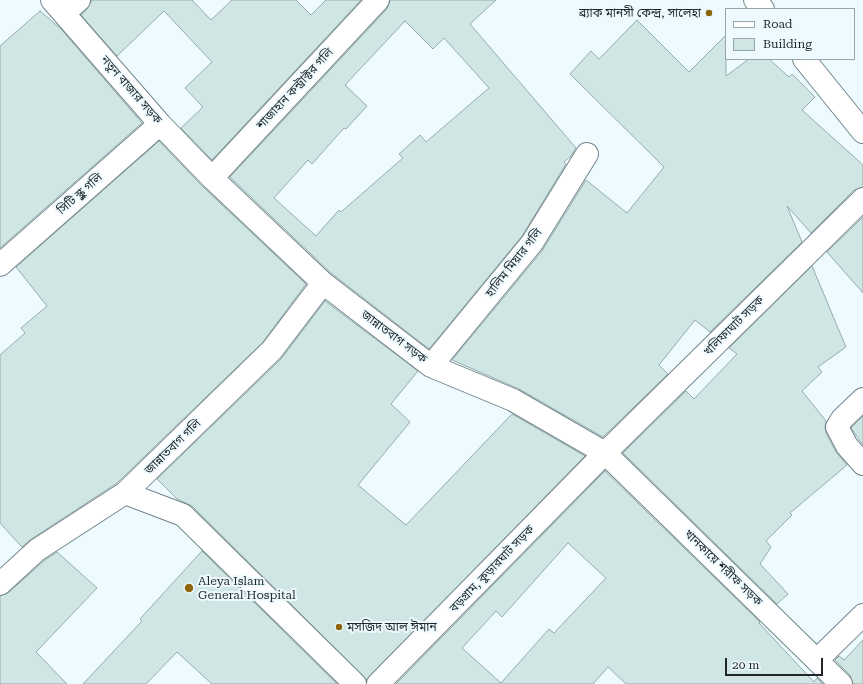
<!DOCTYPE html>
<html>
<head>
<meta charset="utf-8">
<style>
	body { margin:0 }
	#map { position:relative; width:863px; height:684px; overflow:hidden; background:#edfaff; font-family:"Roboto Serif",serif }
	canvas { display:block }
	.legend { position:absolute; left:725px; top:8px; width:130px; height:52px; box-sizing:border-box; background:#edfaff; border:1px solid #9ba6a9; margin:0; padding:5px 7px; list-style:none; font-size:12px; color:#1f2729 }
	.legend li { display:flex; align-items:center; gap:8px; height:20px }
	.legend b { width:20px; border:1px solid #9ba6a9 }
	.scale { position:absolute; left:725px; top:658px; width:98px; height:18px; box-sizing:border-box; border:2px solid #1f2729; border-top:0; padding-left:5px; font-size:12px; line-height:14px; white-space:nowrap; color:#1f2729; -webkit-text-stroke:3px #edfaff; paint-order:stroke }
</style>
</head>
<body>
<div id="map">
<canvas width="863" height="684"></canvas>
<ul class="legend">
<li><b style="height:5px;background:#fff"></b>Road</li>
<li><b style="height:11px;background:#cfe6e5"></b>Building</li>
</ul>
<div class="scale">20 m</div>
</div>
<script>
const context = document.querySelector('canvas').getContext('2d');
context.lineJoin = 'round';
function paint(path, color) { context.fillStyle = color; context.fill(path, 'evenodd'); }
const poly = rows => new Path2D(rows.map(r => 'M' + r).join(''));
function trace(path, color, width, dash) { context.strokeStyle = color; context.lineWidth = width; context.lineCap = dash ? 'butt' : 'round'; context.setLineDash(dash || []); context.stroke(path); }
function drawText(font, color, halo, rows, align = 'center') {
  context.font = font + ' "Roboto Serif","Noto Sans Bengali",serif'; context.lineWidth = 4; context.setLineDash([]); context.textBaseline = 'middle'; context.strokeStyle = halo; context.fillStyle = color; for (const [text, x, y, turn = 0] of rows) {
    context.save(); context.translate(x, y); context.rotate((+turn || 0) * Math.PI / 180); context.textAlign = isNaN(turn) ? turn : align; if (halo) context.strokeText(text, 0, 0); context.fillText(text, 0, 0); context.restore();
  }
}
const building = poly([
	[92,0,192,0,211,20,232,0,296,0,311,15,326,0,361,0,212,160,181,128,203,107,185,88,212,62,164,11,117,56,81,15,87,9,92,0],
	[390,0,496,0,470,24,576,148,571,156,564,162,566,164,522,236,429,349,331,273,230,177,387,9,390,0],
	[405,21,433,49,444,38,489,88,426,142,420,135,399,154,403,158,341,212,339,210,316,236,274,198,308,160,312,164,344,128,346,129,367,106,345,85,405,21],
	[40,11,61,29,142,123,0,248,0,46,40,11],
	[637,20,689,72,726,35,726,76,749,59,769,59,789,77,792,74,815,97,802,110,863,165,863,187,854,190,811,233,787,206,802,242,710,332,695,320,659,365,668,374,603,437,519,389,452,360,542,251,586,180,627,213,664,167,570,74,591,51,599,59,637,20],
	[159,141,203,187,306,284,263,342,117,483,30,540,22,547,0,523,0,355,25,333,21,328,47,306,16,267,159,141],
	[863,217,863,293,827,252,863,217],
	[812,266,846,347,818,367,822,372,802,391,826,421,825,427,826,433,836,452,847,465,790,513,792,515,766,541,771,547,760,564,788,594,777,604,623,453,686,391,694,399,737,354,729,348,812,266],
	[325,301,418,371,391,404,410,422,358,485,406,525,512,414,585,456,367,680,192,506,177,499,157,479,281,359,325,301],
	[863,416,863,445,851,428,863,416],
	[605,471,760,622,759,623,814,682,817,678,823,684,626,684,608,667,593,684,396,684,605,471],
	[568,543,606,578,554,633,549,629,501,683,462,648,496,611,502,617,568,543],
	[202,551,337,684,212,684,177,652,146,684,83,684,142,621,140,619,202,551],
	[57,552,97,588,36,652,67,684,0,684,0,596,8,593,45,560,57,552],
	[863,640,863,684,853,684,850,675,835,660,839,656,844,660,863,640]
]);
paint(building, '#cfe6e5');
trace(building, '#96acab', 1);
const minor = poly([
	[52,0,160,124,212,178,323,283,431,366,513,400,605,453,841,684],
	[755,0,763,9],
	[64,13,79,0],
	[804,59,863,132],
	[212,178,378,0],
	[0,265,160,124],
	[431,366,532,243,587,154],
	[863,399,842,419,837,427,847,446,863,464],
	[125,493,183,515,355,684],
	[0,584,37,550,125,493,272,350,323,283],
	[817,660,863,615],
	[378,684,605,453,863,199]
]);
trace(minor, '#72868c', 24);
trace(minor, '#fff', 22);
for (const [x, y, r, color] of [
	[709,13,4,"#8f650b"],
	[189,588,5,"#8f650b"],
	[339,627,4,"#8f650b"]
]) { const dot = new Path2D(); dot.arc(x, y, r, 0, 2 * Math.PI); context.fillStyle = color; context.fill(dot); trace(dot, '#edfaff', 1.5); }
drawText('12px', '#1f2729', '#edfaff', [
	["ব্র্যাক মানসী কেন্দ্র, সালেহা",701,13,"right"],
	["Aleya Islam",198,581],
	["General Hospital",198,595],
	["মসজিদ আল ঈমান",347,627]
], 'left');
drawText('12px', '#1f2729', '#edfaff', [
	["শাজাহান কন্ট্রাক্টর গলি",295,89,-47],
	["নতুন বাজার সড়ক",131,90,49],
	["সিটি স্কুল গলি",80,194,-41],
	["হালিম মিয়ার গলি",514,263,-52],
	["খলিফাঘাট সড়ক",734,326,-45],
	["জান্নাতবাগ সড়ক",394,337,37],
	["জান্নাতবাগ গলি",173,447,-44],
	["খানকায়ে শরীফ সড়ক",723,568,44],
	["বড়গ্রাম, কুড়ারঘাট সড়ক",492,569,-46]
]);
</script>
</body>
</html>
